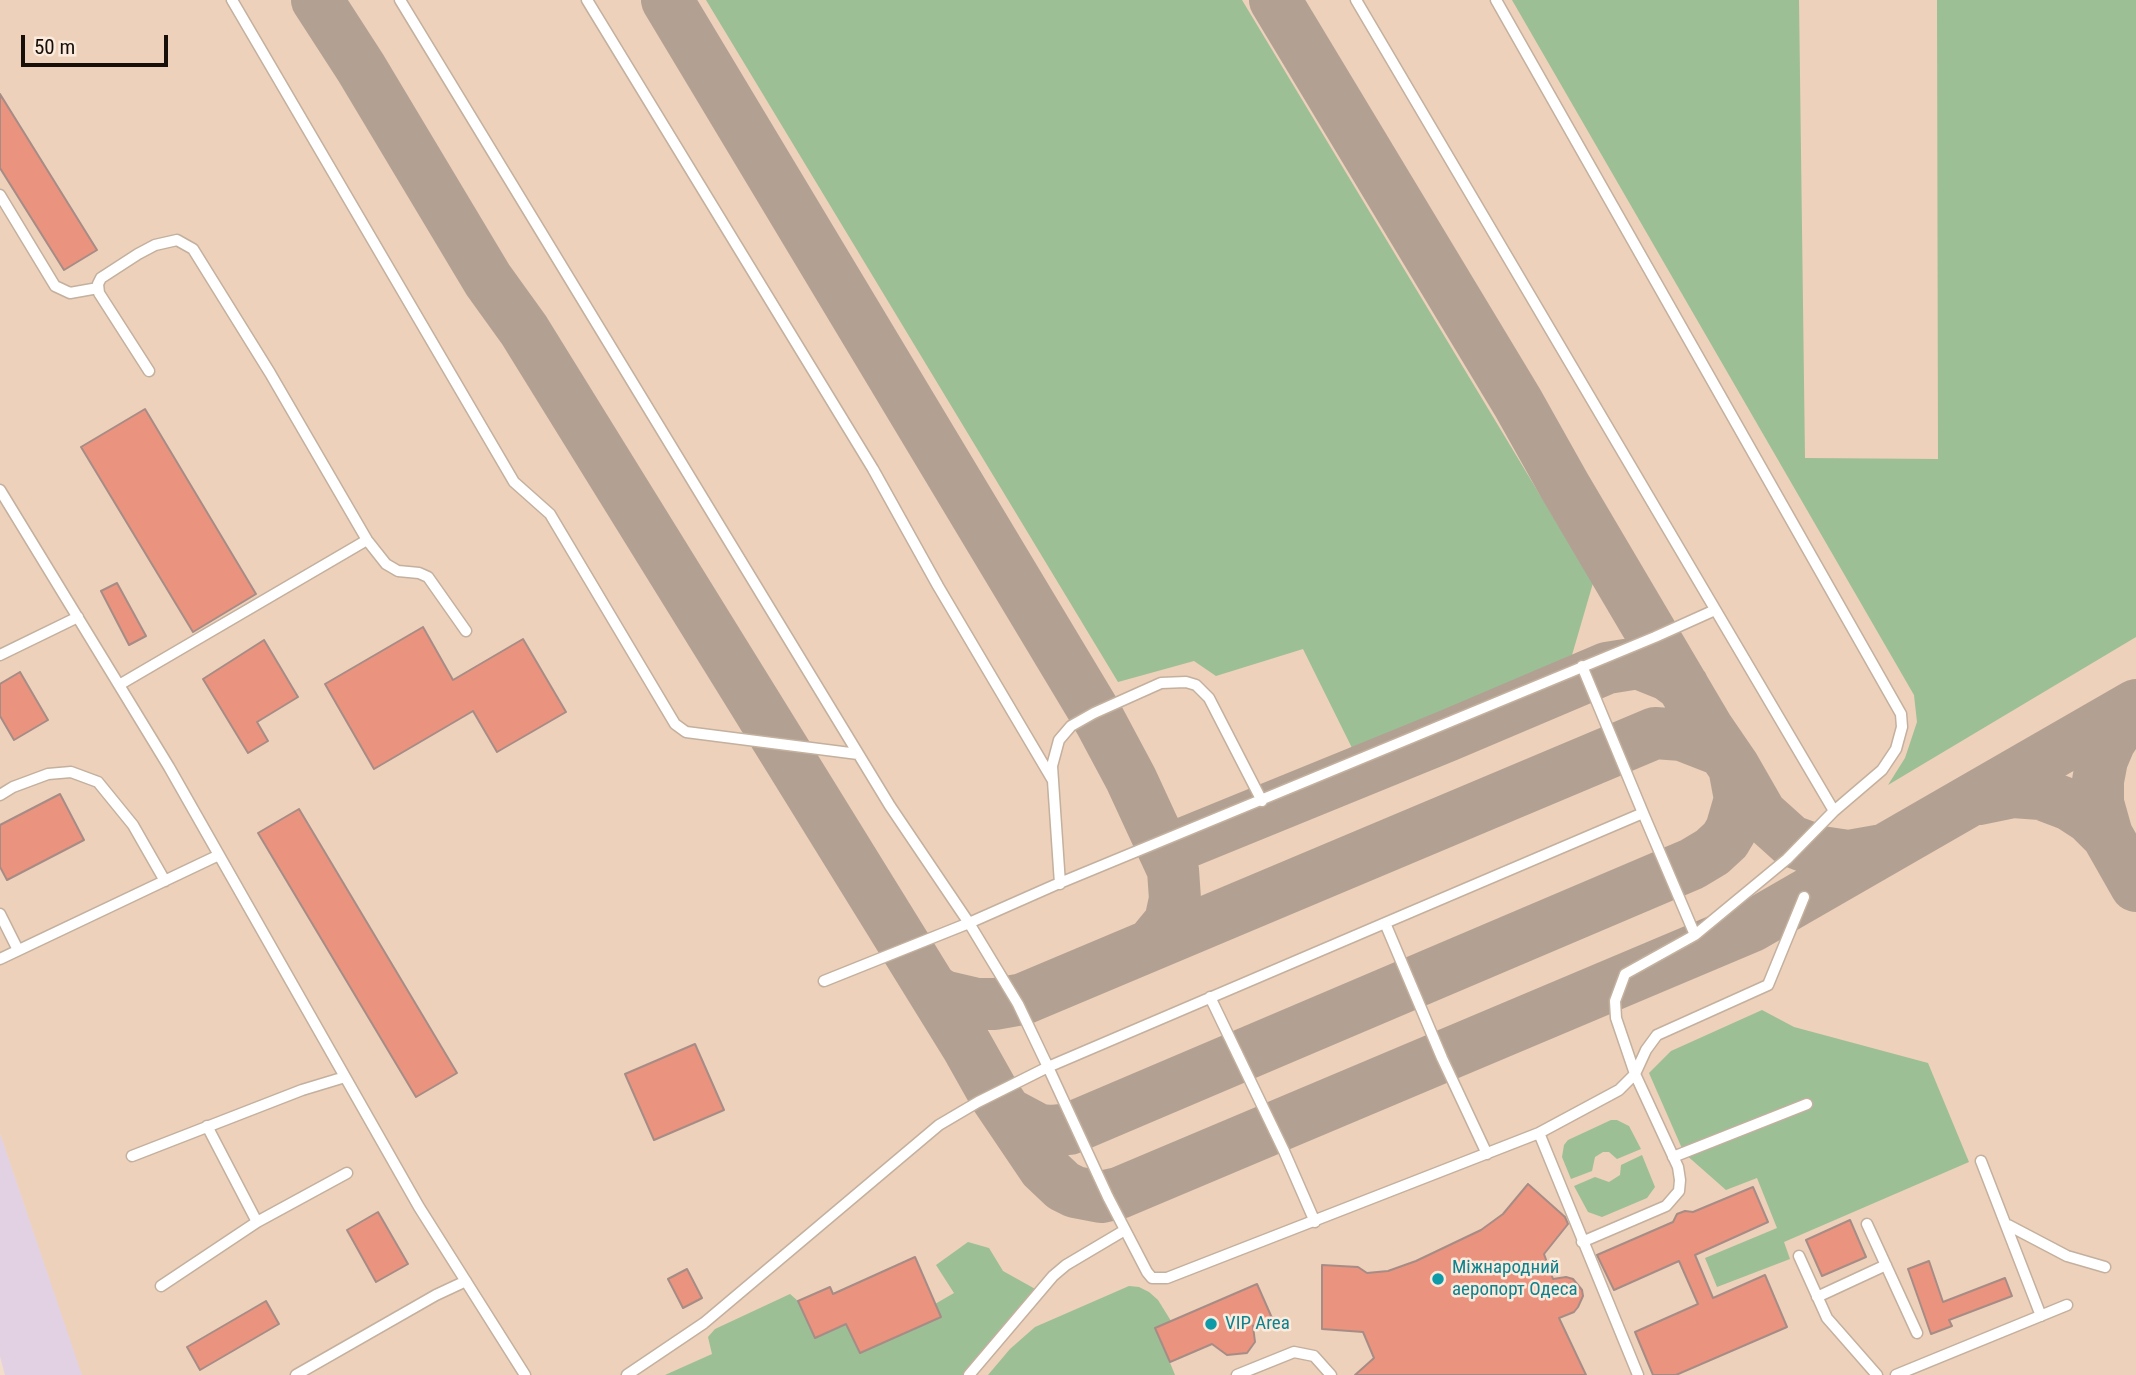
<!DOCTYPE html>
<html>
<head>
<meta charset="utf-8">
<style>
	body { margin:0 }
	#map { position:relative; width:2136px; height:1375px; overflow:hidden; background:#f3ddcb; font-family:"Roboto Condensed",sans-serif }
	canvas { display:block }
	.scale { position:absolute; left:21px; top:35px; width:147px; height:32px; box-sizing:border-box; border:4px solid #17100a; border-top:0; padding-left:9px; font-size:21px; line-height:24px; white-space:nowrap; color:#17100a; -webkit-text-stroke:5px #fcebdd; paint-order:stroke }
</style>
</head>
<body>
<div id="map">
<canvas width="2136" height="1375"></canvas>
<div class="scale">50 m</div>
</div>
<script>
const context = document.querySelector('canvas').getContext('2d');
context.lineJoin = 'round';
function paint(path, color) { context.fillStyle = color; context.fill(path, 'evenodd'); }
const poly = rows => new Path2D(rows.map(r => 'M' + r).join(''));
function trace(path, color, width, dash) { context.strokeStyle = color; context.lineWidth = width; context.lineCap = dash ? 'butt' : 'round'; context.setLineDash(dash || []); context.stroke(path); }
function drawText(font, color, halo, rows, align = 'center') {
  context.font = font + ' "Roboto Condensed",sans-serif'; context.lineWidth = 5; context.setLineDash([]); context.textBaseline = 'middle'; context.strokeStyle = halo; context.fillStyle = color; for (const [text, x, y, turn = 0] of rows) {
    context.save(); context.translate(x, y); context.rotate((+turn || 0) * Math.PI / 180); context.textAlign = isNaN(turn) ? turn : align; if (halo) context.strokeText(text, 0, 0); context.fillText(text, 0, 0); context.restore();
  }
}
paint(poly([
	[0,1133,79,1364,82,1375,5,1375,0,1356]
]), '#e1d1e3');
paint(poly([
	[0,0,2136,0,2136,1375,82,1375,0,1133]
]), '#edd1ba');
paint(poly([
	[706,0,1242,0,1593,583,1572,655,1355,754,1303,649,1216,676,1194,661,1118,682],
	[1512,0,1799,0,1805,458,1938,459,1937,0,2136,0,2136,637,1888,785,1905,758,1917,722,1914,695],
	[1762,1010,1794,1027,1928,1063,1969,1162,1784,1242,1790,1259,1717,1287,1705,1258,1777,1228,1757,1178,1726,1190,1684,1153,1649,1073,1671,1051],
	[1611,1120,1617,1120,1629,1126,1641,1149,1617,1159,1609,1152,1603,1152,1595,1157,1592,1171,1571,1179,1562,1157,1564,1145,1568,1140],
	[1642,1155,1655,1187,1647,1198,1602,1217,1588,1212,1574,1186,1595,1177,1609,1182,1620,1175,1621,1165],
	[968,1242,989,1248,1003,1271,1037,1290,965,1375,665,1375,712,1354,708,1337,715,1329,790,1294,798,1301,815,1338,846,1324,861,1353,940,1317,935,1304,954,1293,936,1265],
	[1129,1286,1139,1287,1149,1292,1158,1300,1171,1321,1156,1328,1175,1375,988,1375,1010,1349,1035,1327]
]), '#9cbf96');
trace(poly([
	[317,0,361,68,488,280,524,330,810,792,967,1046,994,1094,1044,1168,1063,1186,1075,1192,1101,1197,1119,1193,1752,926,2136,705],
	[667,0,1100,721,1131,779,1173,870,1175,899,1170,922,1151,945],
	[1275,0,1518,403,1564,485,1708,729,1734,767,1761,814,1791,841,1821,852,1848,856,1882,850],
	[1979,799,2013,792,2041,794,2070,805,2090,818,2107,835,2098,803,2098,781,2102,760,2110,741,2125,719,2136,707],
	[2107,835,2136,886],
	[1165,851,1447,736,1607,668,1638,663,1668,675,1683,686],
	[932,989,943,996,977,1004,995,1004,1023,999,1655,733,1682,735,1723,751],
	[1009,1114,1039,1130,1051,1131,1069,1129,1692,864,1712,852,1725,840,1731,830,1740,799,1734,767]
]), '#b2a192', 52);
const building = poly([
	[0,94,97,250,64,270,0,168,0,94],
	[145,409,256,594,193,632,81,447,145,409],
	[117,583,146,636,129,645,101,591,117,583],
	[423,627,453,680,523,639,566,712,497,752,473,711,374,769,325,684,423,627],
	[264,640,298,697,257,722,268,741,248,753,203,679,264,640],
	[20,672,48,720,14,740,0,716,0,684,20,672],
	[60,794,84,840,7,880,0,867,0,825,60,794],
	[299,809,457,1073,416,1097,258,833,299,809],
	[695,1044,724,1110,654,1140,625,1074,695,1044],
	[1528,1184,1565,1217,1568,1224,1544,1254,1553,1279,1566,1277,1573,1279,1582,1290,1583,1296,1578,1307,1574,1312,1559,1318,1586,1375,1355,1375,1374,1358,1363,1332,1322,1329,1322,1265,1358,1267,1367,1273,1388,1271,1416,1261,1481,1230,1503,1214,1528,1184],
	[1753,1187,1768,1222,1695,1255,1713,1298,1765,1275,1787,1327,1676,1375,1653,1375,1635,1332,1698,1304,1679,1261,1614,1290,1597,1255,1673,1222,1677,1214,1685,1211,1693,1212,1753,1187],
	[378,1212,408,1264,376,1282,347,1230,378,1212],
	[1850,1220,1866,1257,1822,1276,1806,1240,1850,1220],
	[915,1257,941,1317,860,1353,846,1324,815,1338,798,1301,830,1287,833,1294,915,1257],
	[1929,1261,1943,1302,2005,1278,2012,1296,1949,1320,1952,1326,1931,1334,1908,1269,1929,1261],
	[687,1269,702,1298,683,1308,668,1279,687,1269],
	[1257,1284,1272,1318,1253,1326,1255,1342,1247,1353,1227,1355,1212,1344,1170,1362,1155,1328,1257,1284],
	[266,1301,279,1324,200,1370,187,1347,266,1301]
]);
paint(building, '#ea947f');
trace(building, '#a78c86', 2);
const service = poly([
	[232,0,514,482,550,514,675,724,686,732,858,754],
	[400,0,890,806,969,923,1018,1004,1048,1067,1385,923,1442,1058,1487,1154],
	[587,0,873,469,938,586,1052,779],
	[1356,0,1834,811],
	[1496,0,1901,714,1902,727,1896,749,1882,770,1834,811,1787,859,1695,935,1625,974,1615,1001,1616,1018,1635,1074,1678,1167,1680,1180,1679,1191,1666,1206,1582,1242],
	[0,195,55,286,70,293,98,288],
	[149,371,99,293,98,284,101,278,138,254,155,245,177,240,193,249,270,373,367,540,386,564,398,571,419,573,428,577,466,631],
	[0,490,169,767,419,1207,525,1375],
	[0,655,78,617],
	[1582,666,1643,813],
	[119,685,367,540],
	[0,795,13,787,48,774,71,772,98,782,133,825,165,881],
	[1060,884,1052,766,1059,740,1071,726,1094,713,1161,683,1186,682,1196,685,1209,698,1262,801],
	[0,914,18,950],
	[1385,923,1643,813,1695,935],
	[0,959,219,855],
	[824,981,969,923,1055,885,1655,637,1715,610],
	[1210,997,1284,1151,1315,1222],
	[207,1126,257,1222],
	[1539,1133,1638,1375],
	[132,1156,302,1090,345,1077],
	[1673,1157,1807,1104],
	[1981,1161,2041,1316],
	[1867,1224,1917,1333],
	[2008,1225,2067,1256,2105,1267],
	[1799,1256,1827,1318,1877,1375],
	[161,1286,257,1222,347,1173],
	[1817,1297,1886,1265],
	[296,1375,436,1295,466,1281],
	[627,1375,704,1323,939,1125,978,1102,1048,1067,1108,1197,1147,1272,1152,1278,1167,1278,1539,1133,1619,1090,1635,1074,1646,1050,1657,1035,1768,985,1804,897],
	[969,1375,1053,1276,1066,1265,1125,1230],
	[1237,1375,1294,1352,1314,1356,1331,1375],
	[1896,1375,2067,1305]
]);
trace(service, '#c4b09e', 13);
trace(service, '#fff', 10);
for (const [x, y, r, color] of [
	[1438,1279,7,"#0f9aa8"],
	[1211,1324,7,"#0f9aa8"]
]) { const dot = new Path2D(); dot.arc(x, y, r, 0, 2 * Math.PI); context.fillStyle = color; context.fill(dot); trace(dot, '#fcebdd', 2.5); }
drawText('19px', '#0d838f', '#fcebdd', [
	["Міжнародний",1452,1268],
	["аеропорт Одеса",1452,1290],
	["VIP Area",1225,1324]
], 'left');
</script>
</body>
</html>
